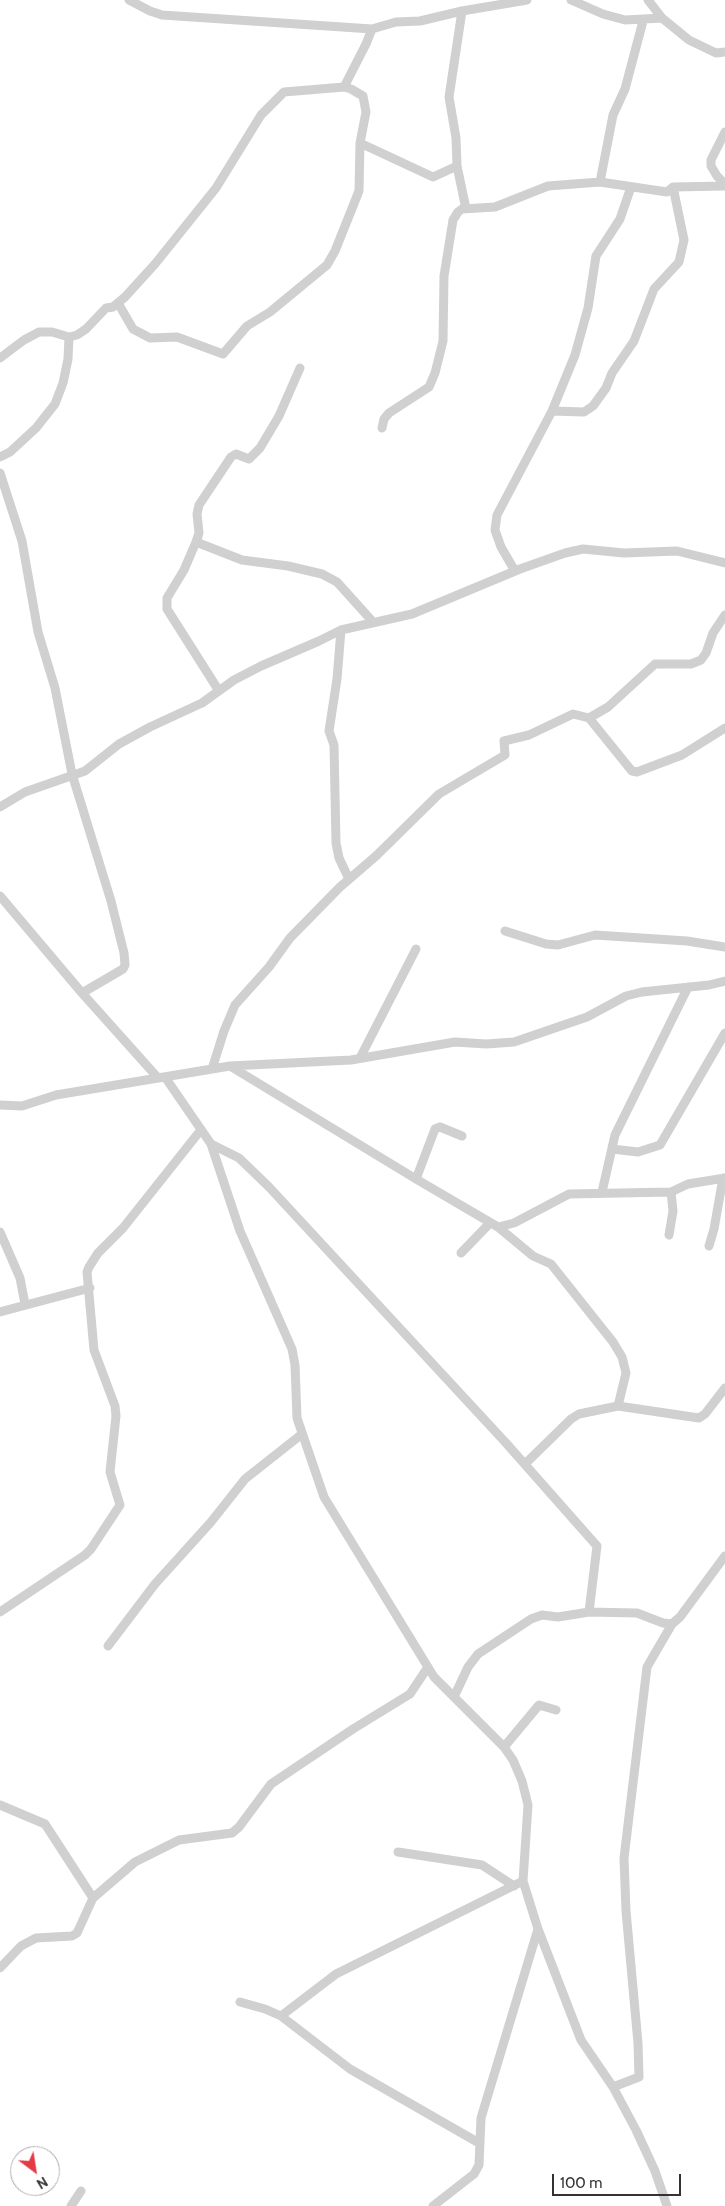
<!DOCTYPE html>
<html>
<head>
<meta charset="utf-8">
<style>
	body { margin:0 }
	#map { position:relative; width:725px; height:2206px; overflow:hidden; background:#fff; font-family:Cabin,sans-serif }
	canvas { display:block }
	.north { position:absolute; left:10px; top:2146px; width:50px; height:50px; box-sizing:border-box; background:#fff; border:1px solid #adadad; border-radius:50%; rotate:149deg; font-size:14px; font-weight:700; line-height:20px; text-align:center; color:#333 }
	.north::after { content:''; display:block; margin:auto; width:18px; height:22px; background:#e63946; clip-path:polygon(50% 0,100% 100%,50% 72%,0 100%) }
	.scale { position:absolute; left:552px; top:2174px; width:129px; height:22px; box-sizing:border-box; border:2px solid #333; border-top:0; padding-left:6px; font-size:15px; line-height:18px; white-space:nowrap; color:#333; -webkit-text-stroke:4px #fff; paint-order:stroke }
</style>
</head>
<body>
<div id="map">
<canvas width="725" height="2206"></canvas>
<div class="north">N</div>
<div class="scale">100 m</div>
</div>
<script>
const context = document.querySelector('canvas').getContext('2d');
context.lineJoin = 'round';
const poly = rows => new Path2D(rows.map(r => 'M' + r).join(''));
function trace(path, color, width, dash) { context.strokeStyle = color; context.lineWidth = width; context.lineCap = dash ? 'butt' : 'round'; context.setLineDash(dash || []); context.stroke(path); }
trace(poly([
	[129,0,150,11,162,15,372,29,396,22,420,21,462,11,527,0],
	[571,0,603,14,625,20,662,18],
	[648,0,662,18,689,40,716,53,725,52],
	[462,11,449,97,456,138,457,166,465,204,464,209],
	[725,132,711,160,711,166,717,176,725,184],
	[360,143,433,177,457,166],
	[600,182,613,115,625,89,643,21],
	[118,303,133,329,150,338,177,337,223,354,247,326,270,312,327,265,335,251,359,191,360,143,366,112,363,96,351,89,344,87],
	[0,358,24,340,39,332,52,332,69,337,77,335,86,329,106,308,113,307,125,297,155,264,216,188,261,115,284,92,344,87,366,44,372,29],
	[300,368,279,416,260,448,249,459,236,454,231,457,199,505,197,514,199,533,196,542,242,560,288,566,322,574,337,582,373,622],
	[552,411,584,412,593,406,606,388,612,373,634,341,654,289,679,262,684,240,673,187],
	[382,428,384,419,389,413,429,387,435,373,443,341,444,276,453,220,458,212,462,209,495,207,548,186,600,182,667,192,673,187,725,186],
	[0,457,10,452,36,428,55,404,63,383,68,359,69,337],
	[0,473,22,541,38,632,55,688,72,774,111,901,124,953,125,965,123,969,82,993],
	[196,542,184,570,167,598,167,609,219,691],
	[515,571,501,547,495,530,497,515,552,411,575,355,588,308,596,256,620,219,631,187],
	[341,630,337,679,329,731,334,745,336,843,339,858,349,879],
	[589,718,627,765,632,771,637,772,682,755,725,728],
	[0,807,25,792,85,771,119,744,150,727,202,703,234,680,261,666,319,641,341,630,412,614,520,569,565,553,583,549,624,553,677,551,725,563],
	[0,896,82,993,158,1078],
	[505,931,546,944,558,945,595,935,687,941,725,947],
	[360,1058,416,949],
	[230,1066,416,1179,498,1227,514,1223,569,1194,671,1192,688,1184,725,1178],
	[212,1069,224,1031,235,1005,269,967,290,938,340,887,376,856,439,794,505,755,504,741,529,735,573,714,589,718,608,707,655,664,691,664,701,660,706,653,713,633,725,615],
	[165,1077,211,1144,240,1231,292,1349,295,1365,297,1418,324,1497,434,1677,504,1747,513,1760,522,1781,528,1805,523,1881,538,1929,581,2040,613,2087,636,2130,655,2171,667,2206],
	[0,1105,22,1106,56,1095,230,1066,351,1060,455,1042,486,1044,514,1042,587,1017,626,996,642,992,709,985,725,981],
	[211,1144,239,1158,269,1187,506,1443,597,1546,589,1612],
	[612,1149,638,1152,660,1145,725,1033],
	[416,1179,435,1129,440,1127,462,1136],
	[602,1192,615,1135,688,987],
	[498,1227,533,1256,551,1264,613,1342,622,1357,626,1373,618,1406],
	[0,1232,20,1278,25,1304],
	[669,1235,673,1211,671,1192],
	[709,1246,714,1229,723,1178],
	[461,1253,490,1223],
	[0,1312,90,1288],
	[525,1464,571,1419,579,1414,618,1406,699,1418,705,1414,725,1388],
	[0,1612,85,1555,91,1549,120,1505,110,1472,116,1416,115,1406,94,1350,87,1272,89,1267,98,1253,123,1228,200,1131],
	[108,1646,155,1584,211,1522,245,1479,302,1434],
	[454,1697,468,1667,478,1654,531,1619,542,1615,558,1617,589,1612,637,1613,663,1623,672,1624,680,1617,725,1556],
	[504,1747,539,1705,556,1710],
	[0,1805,45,1824,93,1898],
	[398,1852,482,1865,514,1886],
	[0,1968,21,1946,36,1938,72,1936,77,1933,93,1898,135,1862,179,1840,232,1833,239,1827,271,1784,353,1729,410,1694,428,1667],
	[240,2002,265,2009,281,2016,350,2069,479,2143],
	[281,2016,336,1974,523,1881],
	[613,2087,639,2077,638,2043,626,1911,624,1858,647,1667,672,1624],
	[71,2206,81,2191],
	[433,2206,474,2174,479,2165,481,2118,538,1929]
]), '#d0d0d0', 9);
</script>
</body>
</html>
